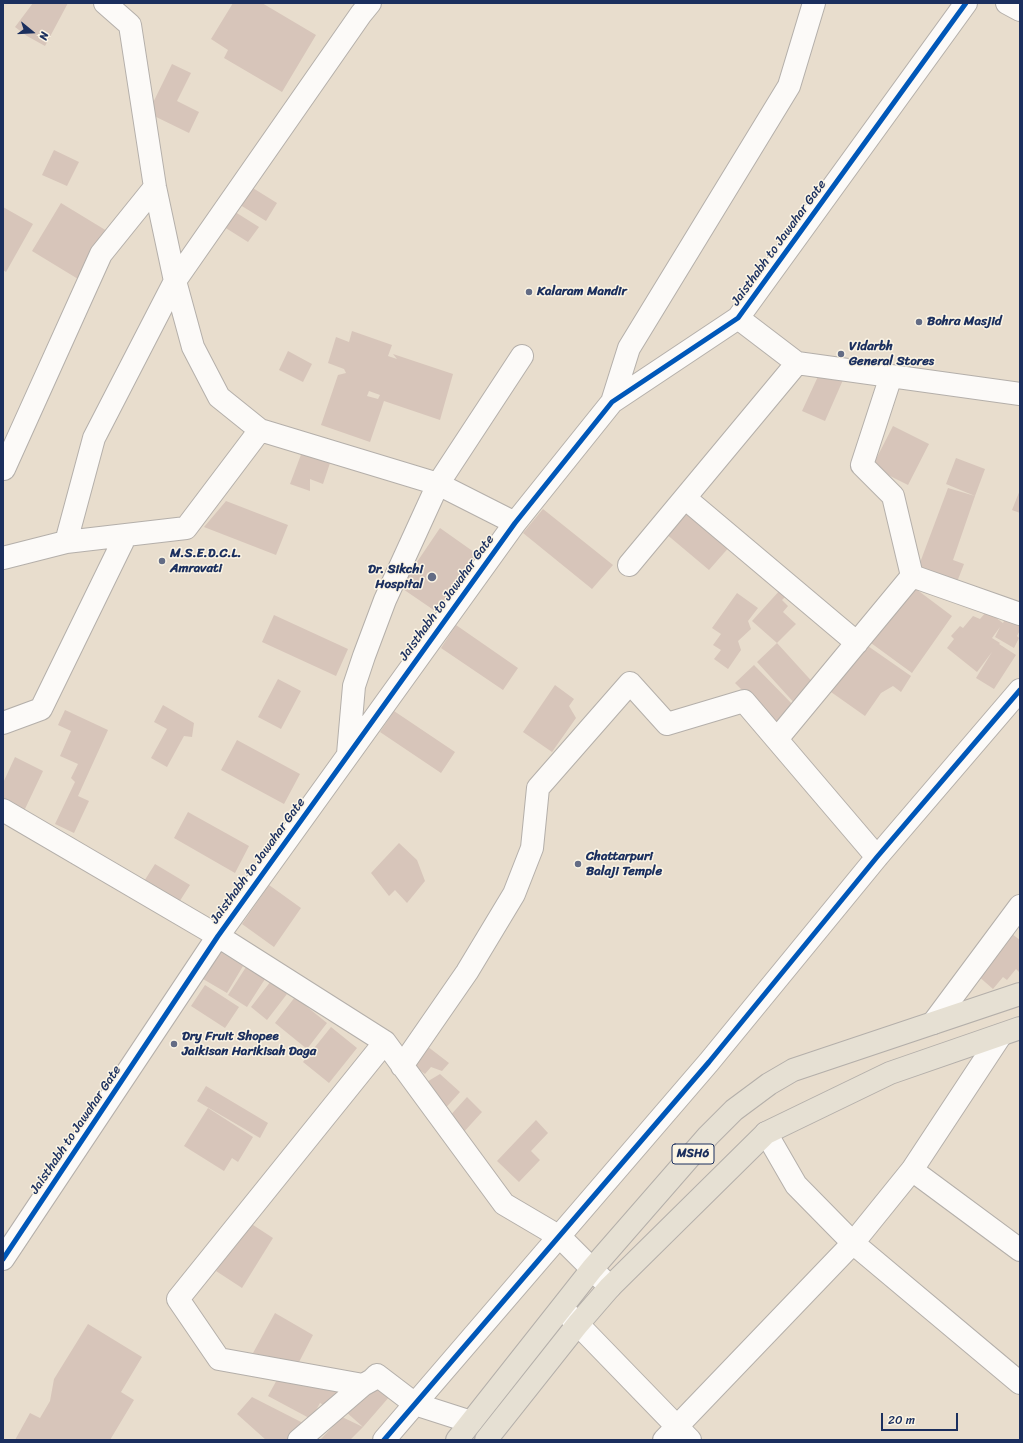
<!DOCTYPE html>
<html>
<head>
<meta charset="utf-8">
<style>
	body { margin:0 }
	#map { position:relative; width:1023px; height:1443px; overflow:hidden; background:#e8ddcd; font-family:Sriracha,sans-serif }
	canvas { display:block }
	.frame { position:absolute; inset:0; border:4px solid #1b2f5e; pointer-events:none }
	.north { position:absolute; left:12px; top:12px; width:40px; height:40px; -webkit-text-stroke:3px #fcf5e5; paint-order:stroke; rotate:108deg; font-size:11px; font-weight:700; line-height:16px; text-align:center; color:#1b2f5e }
	.north::after { content:''; display:block; margin:auto; width:14px; height:18px; background:#1b2f5e; clip-path:polygon(50% 0,100% 100%,50% 72%,0 100%) }
	.scale { position:absolute; left:881px; top:1413px; width:77px; height:18px; box-sizing:border-box; border:2px solid #1b2f5e; border-top:0; padding-left:5px; font-size:12px; line-height:14px; white-space:nowrap; color:#1b2f5e; -webkit-text-stroke:3px #fcf5e5; paint-order:stroke }
</style>
</head>
<body>
<div id="map">
<canvas width="1023" height="1443"></canvas>
<div class="frame"></div>
<div class="north">N</div>
<div class="scale">20 m</div>
</div>
<script>
const context = document.querySelector('canvas').getContext('2d');
context.lineJoin = 'round';
function paint(path, color) { context.fillStyle = color; context.fill(path, 'evenodd'); }
const poly = rows => new Path2D(rows.map(r => 'M' + r).join(''));
function trace(path, color, width, dash) { context.strokeStyle = color; context.lineWidth = width; context.lineCap = dash ? 'butt' : 'round'; context.setLineDash(dash || []); context.stroke(path); }
function drawText(font, color, halo, rows, align = 'center') {
  context.font = font + ' Sriracha,sans-serif'; context.lineWidth = 3; context.setLineDash([]); context.textBaseline = 'middle'; context.strokeStyle = halo; context.fillStyle = color; for (const [text, x, y, turn = 0] of rows) {
    context.save(); context.translate(x, y); context.rotate((+turn || 0) * Math.PI / 180); context.textAlign = isNaN(turn) ? turn : align; if (halo) context.strokeText(text, 0, 0); context.fillText(text, 0, 0); context.restore();
  }
}
paint(poly([
	[33,3,68,3,45,46,27,36,15,27],
	[233,3,262,3,316,35,282,92,224,58,228,50,211,39],
	[172,64,191,73,177,101,199,112,189,133,148,113],
	[54,150,79,162,67,186,42,175],
	[248,185,277,203,266,221,237,203],
	[61,203,107,231,78,279,32,251],
	[3,207,33,224,6,272,3,270],
	[232,210,259,227,248,242,221,225],
	[352,331,392,345,388,356,397,359,393,354,453,374,440,420,384,401,370,442,321,425,338,375,346,373,344,369,328,363,336,337,349,342],
	[369,391,380,395,378,399,367,396],
	[288,351,312,364,303,382,279,370],
	[821,370,843,380,825,421,802,411],
	[893,426,929,444,908,485,872,467],
	[302,452,330,463,323,484,310,479,310,491,290,484],
	[956,458,985,469,975,496,946,484],
	[948,488,975,496,953,560,964,564,957,582,918,568],
	[1020,490,1020,513,1012,510],
	[226,501,288,525,276,555,204,527],
	[687,507,731,545,709,570,665,533],
	[543,509,613,565,592,589,523,533],
	[440,528,481,557,441,615,400,587],
	[912,586,952,616,912,673,871,643],
	[781,589,787,595,782,600,788,606,783,612,796,624,777,643,817,687,797,706,757,662,777,643,752,621],
	[737,593,758,608,748,621,751,629,738,641,741,650,728,669,714,659,721,650,713,645,721,634,712,628],
	[987,611,1003,623,1009,611,1020,617,1020,630,1017,636,1019,638,1014,648,995,637,1000,627,992,638,1000,643,999,644,1016,655,994,689,976,678,992,652,977,672,947,648,954,639,951,636,960,626,963,628,973,616,980,619],
	[274,615,348,649,336,676,262,642],
	[456,625,518,668,503,690,441,648],
	[865,644,911,676,901,692,893,686,881,693,865,716,831,692],
	[754,665,796,708,778,726,735,683],
	[278,679,301,691,281,729,258,717],
	[555,685,574,699,569,706,576,718,552,752,523,732],
	[163,705,194,723,192,737,184,736,167,767,151,758,167,729,154,722],
	[65,710,108,730,78,796,89,801,74,833,55,824,75,782,71,778,78,764,60,756,71,731,58,725],
	[394,711,455,752,441,773,380,732],
	[237,740,300,774,284,804,221,770],
	[15,757,43,771,24,811,3,801,3,783],
	[188,812,249,846,235,873,174,838],
	[399,843,417,860,425,881,407,903,395,890,389,896,371,873],
	[155,864,190,885,176,907,141,886],
	[269,885,301,908,274,947,242,924],
	[1012,934,1020,940,1020,973,1016,969,1007,980,1003,977,993,989,977,975],
	[219,951,243,966,227,993,203,979],
	[246,967,265,979,247,1007,228,995],
	[271,981,287,994,267,1020,251,1007],
	[205,985,239,1007,225,1028,191,1006],
	[295,997,327,1023,307,1049,275,1023],
	[331,1027,357,1048,329,1083,303,1062],
	[423,1043,449,1063,442,1071,431,1067,425,1074,408,1061],
	[440,1074,460,1092,442,1112,425,1083],
	[206,1086,268,1123,260,1138,197,1101],
	[467,1097,482,1112,462,1134,447,1119],
	[208,1108,253,1137,238,1162,232,1158,224,1171,184,1146],
	[536,1120,548,1133,531,1151,540,1160,519,1182,497,1161],
	[247,1221,273,1238,242,1288,216,1271],
	[275,1313,313,1335,298,1364,253,1353],
	[88,1324,142,1357,121,1392,134,1400,110,1440,15,1440,30,1413,40,1418,50,1401,54,1379],
	[279,1376,343,1387,331,1409,320,1403,311,1419,268,1396],
	[372,1380,390,1396,363,1427,350,1440,320,1440,342,1417,363,1427,345,1411],
	[252,1397,303,1423,287,1440,266,1440,237,1414]
]), '#d7c5ba');
const minor = poly([
	[105,3,130,25,155,187,175,281,193,347,219,397,260,430],
	[1007,3,1020,10],
	[738,318,797,363,1020,394],
	[891,376,862,465,893,496,912,576],
	[612,402,629,348,789,86,814,3],
	[4,469,101,254,155,187],
	[685,498,857,643],
	[66,542,94,438,175,281,361,14,370,3],
	[3,558,66,542,186,528,260,430,438,484,515,523],
	[629,565,797,363],
	[3,723,41,709,126,535],
	[777,739,912,576,1020,614],
	[348,754,354,686,364,656,385,600,438,484,522,356],
	[3,810,218,936,385,1042,504,1204,560,1237,610,1287],
	[933,1023,1020,906],
	[385,1042,178,1299,219,1359,363,1385,372,1380,377,1375,415,1404,471,1422],
	[402,1066,467,972,514,894,532,848,538,788,630,683,667,724,744,701,877,857],
	[766,1133,796,1185,853,1243,1020,1383],
	[912,1170,1020,1250],
	[3,1259,218,936,515,523,612,402,738,318,966,3],
	[564,1310,690,1440],
	[299,1440,363,1385],
	[384,1440,709,1062,877,857,1020,690],
	[664,1440,853,1243,912,1170,1001,1035]
]);
const primary = poly([
	[457,1440,592,1269,708,1136,734,1110,769,1084,793,1070,1020,994],
	[486,1440,578,1324,610,1287,766,1133,890,1073,1020,1028]
]);
trace(minor, '#b4afaa', 24);
trace(primary, '#b4afaa', 24);
trace(minor, '#fcfaf8', 22);
trace(primary, '#e6e0d3', 22);
trace(poly([
	[3,1259,218,936,515,523,612,402,738,318,966,3],
	[384,1440,709,1062,877,857,1020,690]
]), '#0057b8', 5);
for (const [x, y, r, color] of [
	[529,292,4,"#636c85"],
	[919,322,4,"#636c85"],
	[841,354,4,"#636c85"],
	[162,561,4,"#636c85"],
	[432,577,5,"#636c85"],
	[578,864,4,"#636c85"],
	[174,1044,4,"#636c85"]
]) { const dot = new Path2D(); dot.arc(x, y, r, 0, 2 * Math.PI); context.fillStyle = color; context.fill(dot); trace(dot, '#fcf5e5', 1.5); }
for (const [x, y, w] of [
	[693,1154,42]
]) { const box = new Path2D(); box.roundRect(x - w / 2, y - 10, w, 20, 3); context.fillStyle = '#fcf5e5'; context.fill(box); trace(box, '#1b2f5e', 1); }
drawText('bold 12px', '#1b2f5e', null, [
	["MSH6",693,1154]
]);
drawText('13px', '#1b2f5e', '#fcf5e5', [
	["Jaisthabh to Jawahar Gate",779,243,-54],
	["Jaisthabh to Jawahar Gate",447,598,-54],
	["Jaisthabh to Jawahar Gate",258,861,-54],
	["Jaisthabh to Jawahar Gate",76,1130,-56]
]);
drawText('bold 13px', '#1b2f5e', '#fcf5e5', [
	["Kalaram Mandir",537,292],
	["Bohra Masjid",927,322],
	["Vidarbh",849,347],
	["General Stores",849,362],
	["M.S.E.D.C.L.",170,554],
	["Amravati",170,569],
	["Dr. Sikchi",423,570,"right"],
	["Hospital",423,585,"right"],
	["Chattarpuri",586,857],
	["Balaji Temple",586,872],
	["Dry Fruit Shopee",182,1037],
	["Jaikisan Harikisah Daga",182,1052]
], 'left');
</script>
</body>
</html>
